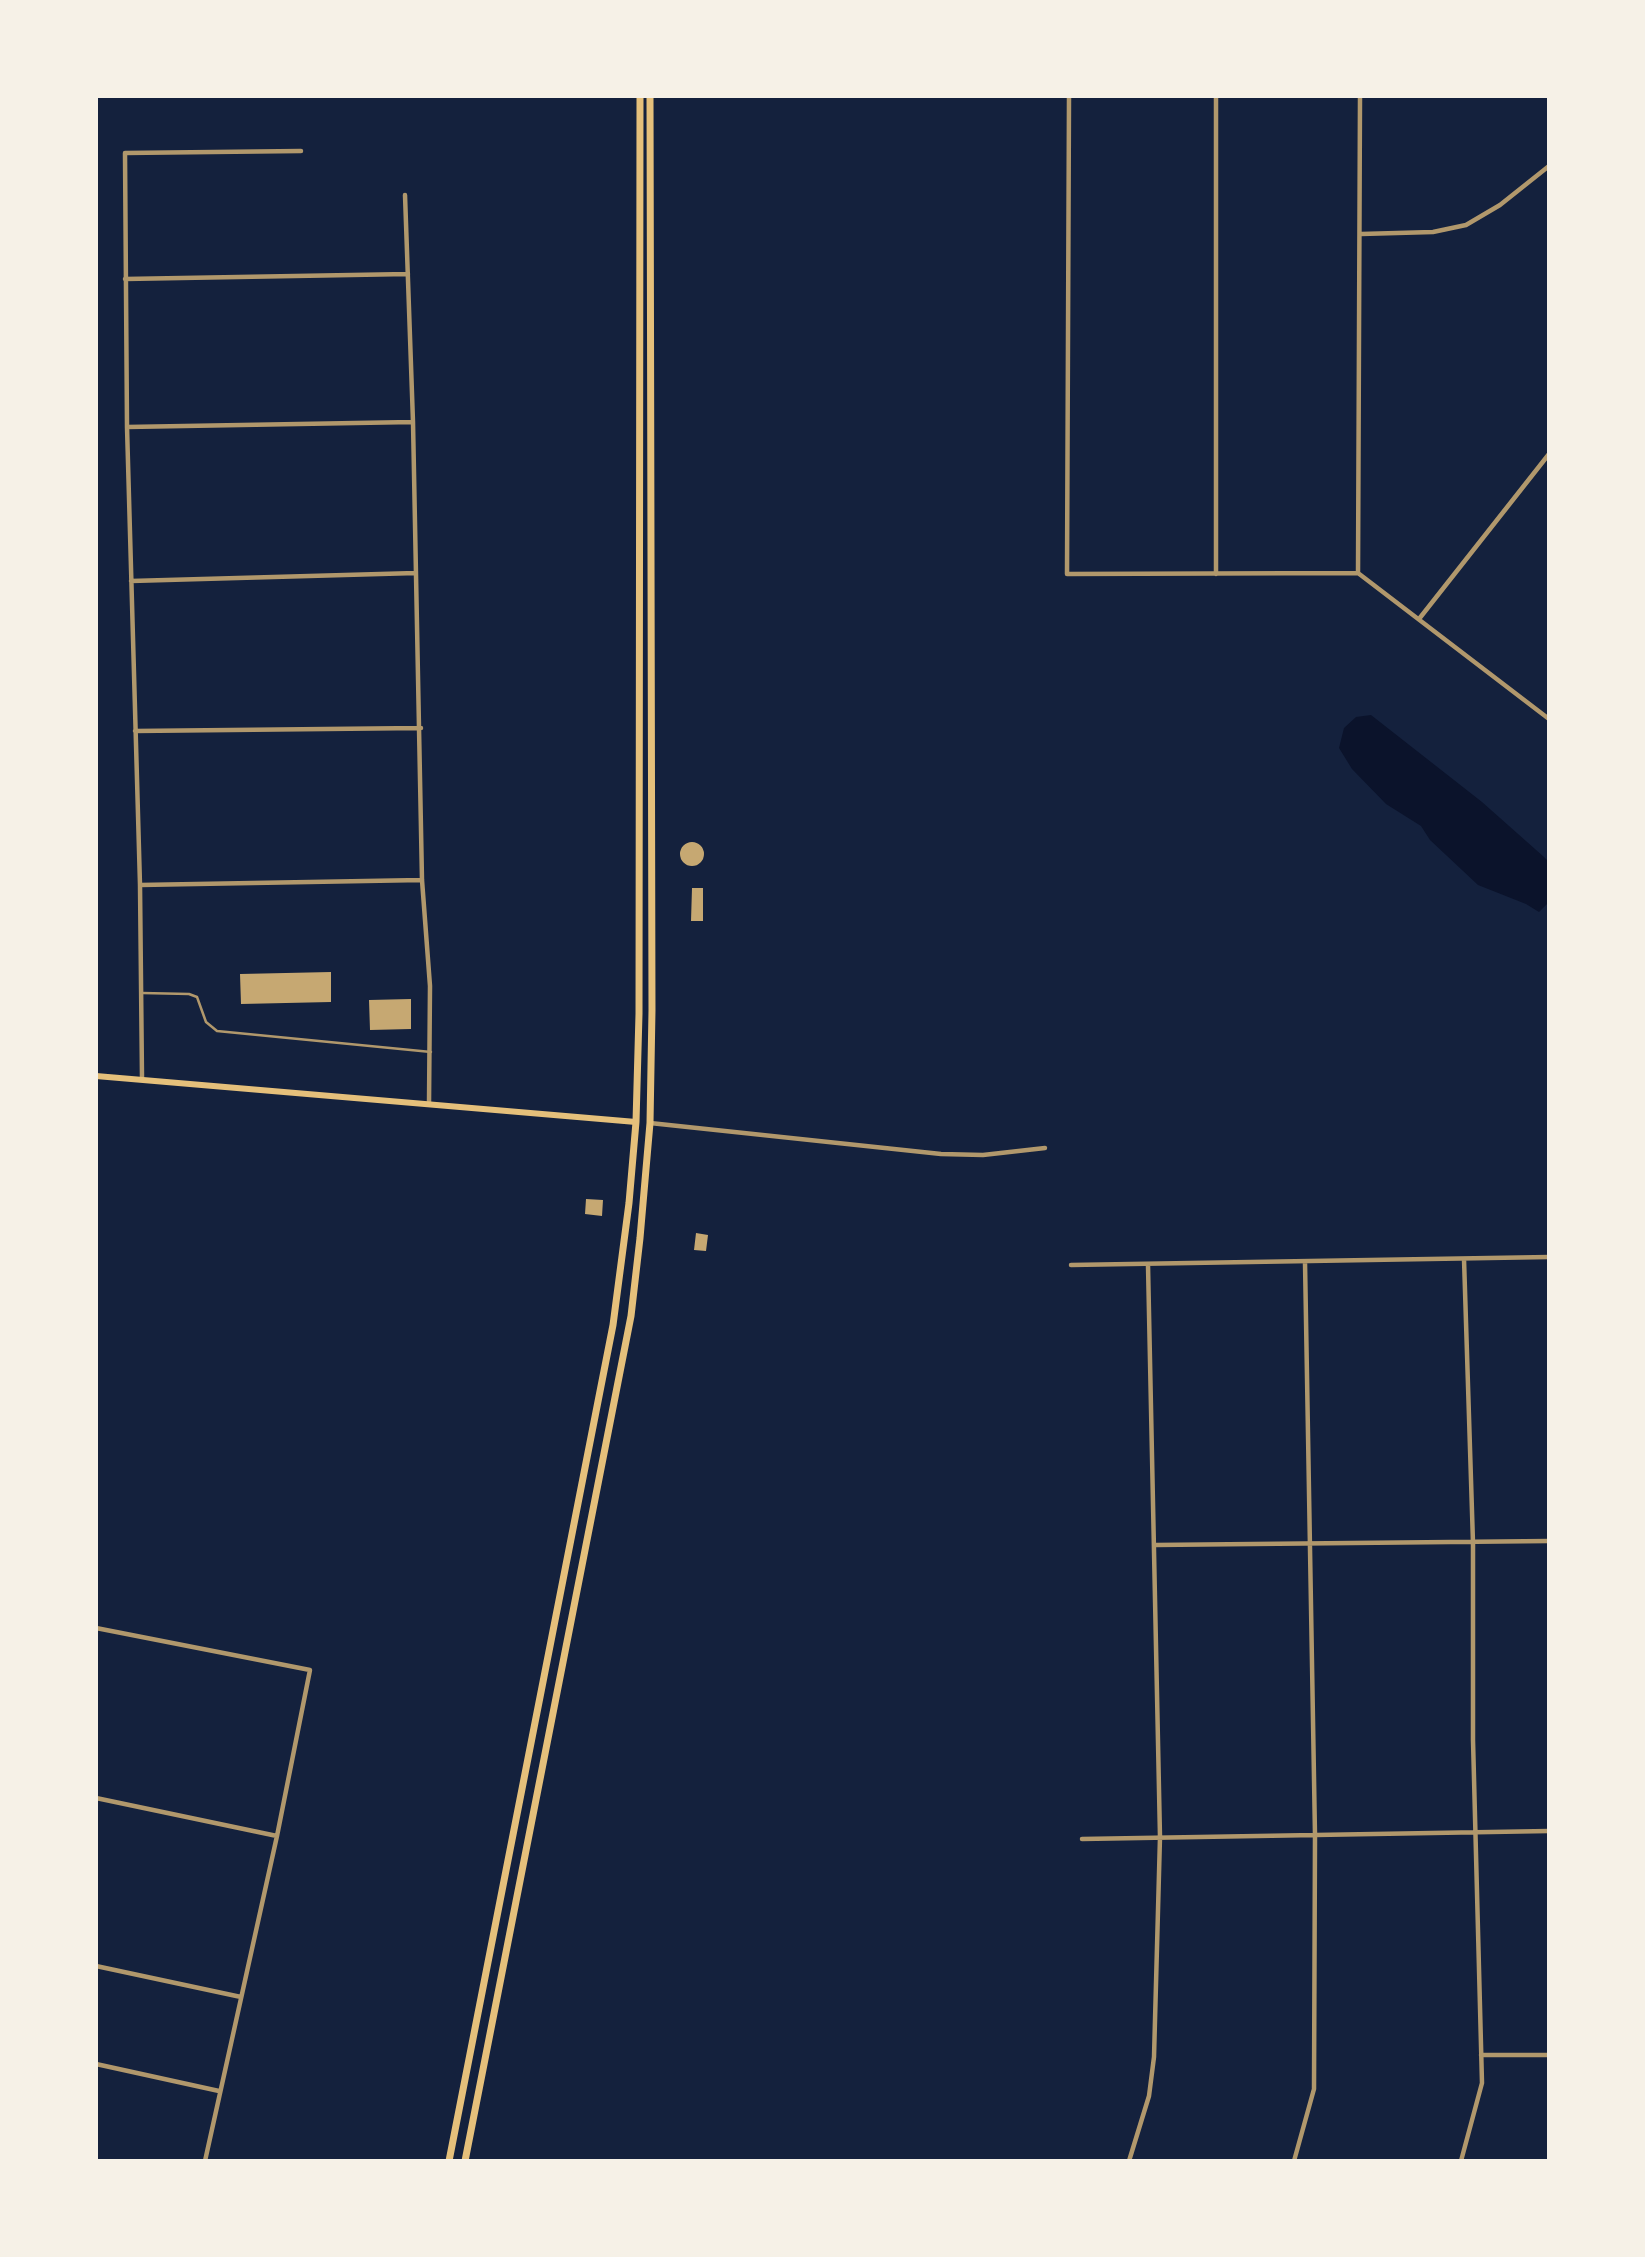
<!DOCTYPE html>
<html>
<head>
<meta charset="utf-8">
<style>
	body { margin:0 }
	#map { position:relative; width:1645px; height:2257px; overflow:hidden; background:#14213d; font-family:Bitter,serif }
	canvas { display:block }
	.frame { position:absolute; inset:0; border:98px solid #f6f1e7; pointer-events:none }
</style>
</head>
<body>
<div id="map">
<canvas width="1645" height="2257"></canvas>
<div class="frame"></div>
</div>
<script>
const context = document.querySelector('canvas').getContext('2d');
context.lineJoin = 'round';
function paint(path, color) { context.fillStyle = color; context.fill(path, 'evenodd'); }
const poly = rows => new Path2D(rows.map(r => 'M' + r).join(''));
function trace(path, color, width, dash) { context.strokeStyle = color; context.lineWidth = width; context.lineCap = dash ? 'butt' : 'round'; context.setLineDash(dash || []); context.stroke(path); }
paint(poly([
	[1371,715,1482,802,1544,857,1549,862,1549,902,1539,912,1526,904,1478,885,1430,840,1421,826,1386,804,1352,769,1339,748,1344,728,1356,717]
]), '#0b132b');
paint(poly([
	'680 854a12 12 0 1 1 24 0a12 12 0 1 1-24 0Z',
	[692,888,703,888,703,921,691,921],
	[331,972,331,1002,241,1004,240,974],
	[411,999,411,1029,370,1030,369,1000],
	[586,1199,603,1200,602,1216,585,1214],
	[696,1233,708,1235,706,1251,694,1250]
]), '#c6a872');
trace(poly([
	[142,993,189,994,197,997,206,1022,217,1031,431,1052]
]), '#b1986c', 2.5);
trace(poly([
	[1069,96,1067,574,1358,573,1549,719],
	[405,195,413,422,422,880,430,986,429,1104],
	[1361,234,1433,232,1466,225,1500,205,1549,166],
	[125,279,408,274],
	[127,427,413,422],
	[1358,573,1360,96],
	[1216,574,1216,96],
	[131,581,416,573],
	[1419,619,1549,454],
	[135,731,421,728],
	[140,885,422,880],
	[142,1078,140,885,127,427,125,153,301,151],
	[650,1123,941,1154,983,1155,1045,1148],
	[1071,1265,1549,1257],
	[1155,1545,1549,1541],
	[96,1628,310,1670,277,1836,205,2161],
	[96,1798,277,1836],
	[1082,1839,1549,1831],
	[96,1966,241,1997],
	[1481,2055,1549,2055],
	[96,2064,219,2091],
	[1129,2161,1149,2096,1154,2057,1160,1837,1148,1265],
	[1294,2161,1314,2089,1315,1835,1305,1262],
	[1461,2161,1482,2083,1473,1740,1473,1543,1464,1259]
]), '#b1986c', 4.5);
trace(poly([
	[96,1076,636,1122]
]), '#e5c07b', 6);
trace(poly([
	[449,2161,613,1325,629,1203,636,1122,639,1014,640,96],
	[465,2161,631,1316,640,1238,650,1123,652,1010,650,96]
]), '#e5c07b', 7);
</script>
</body>
</html>
